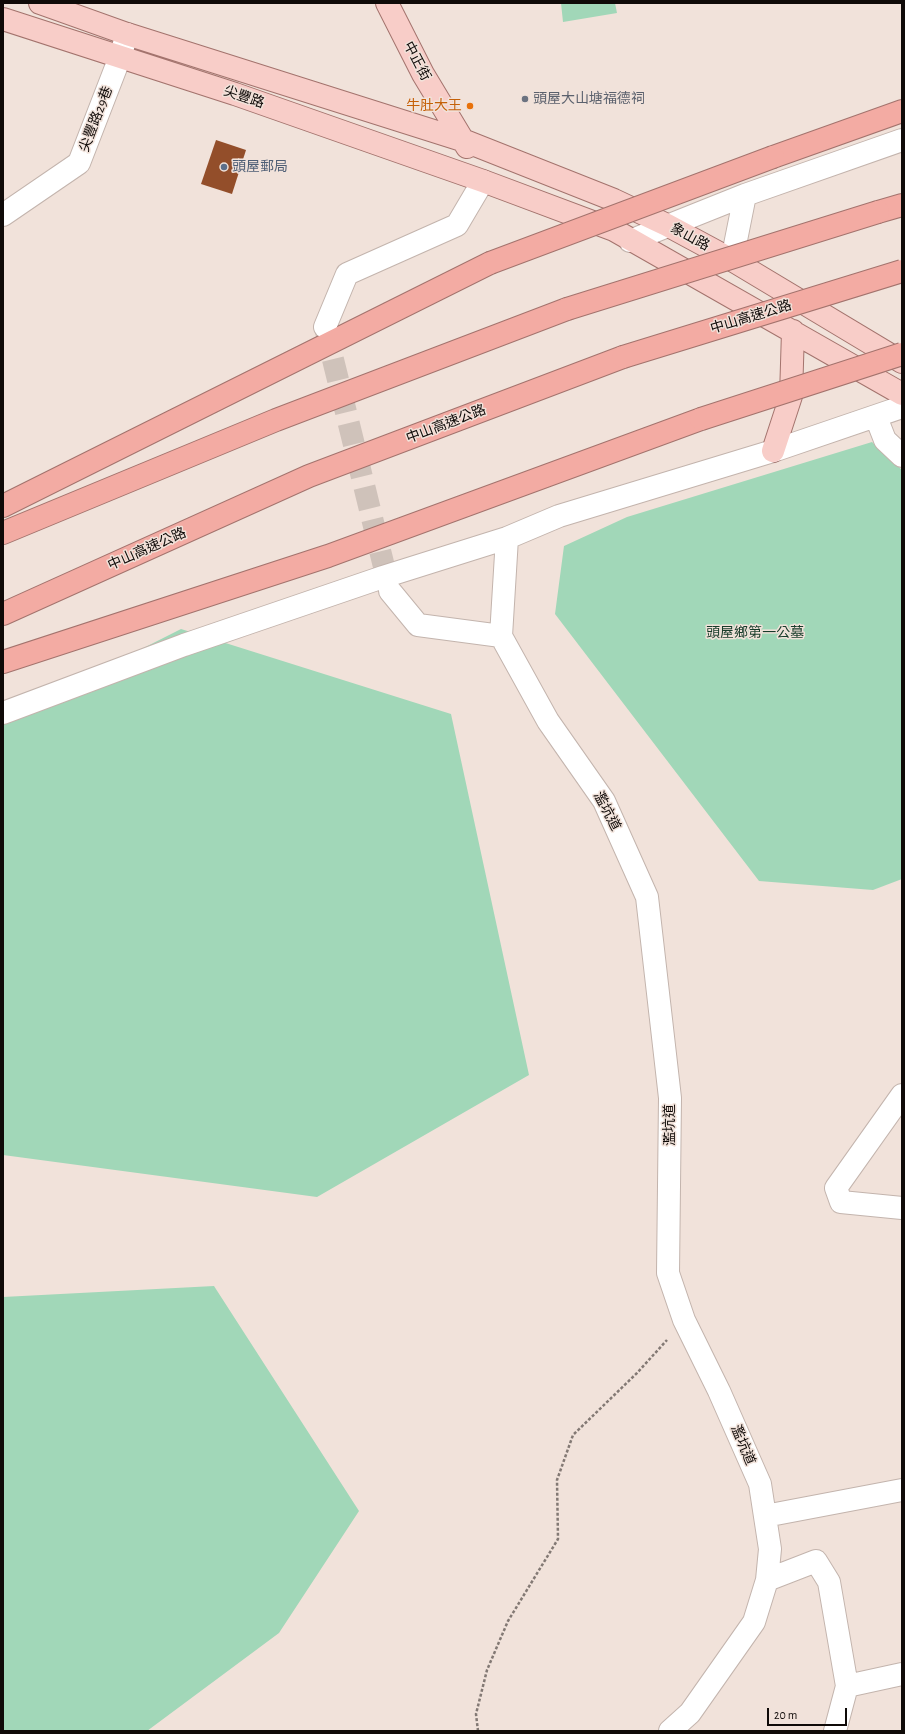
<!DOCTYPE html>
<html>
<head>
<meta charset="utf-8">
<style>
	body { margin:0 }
	#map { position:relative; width:905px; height:1734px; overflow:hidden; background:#f1e2da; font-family:"Alegreya Sans",sans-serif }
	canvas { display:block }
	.frame { position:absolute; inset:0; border:4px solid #0f0a08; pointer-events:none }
	.scale { position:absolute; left:767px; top:1708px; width:80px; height:18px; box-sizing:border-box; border:2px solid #0f0a08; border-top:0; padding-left:5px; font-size:12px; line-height:14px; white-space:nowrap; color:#0f0a08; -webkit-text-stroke:3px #f1e2da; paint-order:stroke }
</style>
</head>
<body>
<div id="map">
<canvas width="905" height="1734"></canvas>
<div class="frame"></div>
<div class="scale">20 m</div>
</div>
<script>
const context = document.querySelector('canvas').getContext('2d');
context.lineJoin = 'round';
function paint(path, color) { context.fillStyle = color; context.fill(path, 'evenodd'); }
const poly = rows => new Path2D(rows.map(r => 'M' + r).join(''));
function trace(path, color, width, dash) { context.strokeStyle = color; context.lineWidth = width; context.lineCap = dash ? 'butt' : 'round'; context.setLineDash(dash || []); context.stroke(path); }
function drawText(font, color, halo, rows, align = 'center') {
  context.font = font + ' "Alegreya Sans","Noto Sans TC",sans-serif'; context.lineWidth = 3; context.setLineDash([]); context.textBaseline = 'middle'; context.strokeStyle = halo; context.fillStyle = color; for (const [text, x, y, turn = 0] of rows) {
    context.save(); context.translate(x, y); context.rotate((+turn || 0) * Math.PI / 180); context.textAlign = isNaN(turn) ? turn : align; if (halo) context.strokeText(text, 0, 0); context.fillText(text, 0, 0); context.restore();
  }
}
paint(poly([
	[561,3,615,3,617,13,563,22],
	[872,442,902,470,902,879,873,890,759,881,555,614,564,546,627,517],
	[181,629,451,714,529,1075,317,1197,3,1155,3,719],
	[214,1286,359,1511,279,1633,147,1731,3,1731,3,1297]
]), '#a1d7b8');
paint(poly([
	[216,140,246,150,232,194,201,184]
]), '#934e2a');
trace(poly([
	[325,327,390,591]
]), '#cfc2ba', 22, [22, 11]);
const minor = poly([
	[3,215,79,163,120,57,127,34],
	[630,241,745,195,902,140],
	[732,260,745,195],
	[325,327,347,274,457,225,483,181],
	[876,417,885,440,902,456],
	[390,591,418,625,501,636,548,721,604,801,647,897,670,1098,668,1273,684,1320,719,1391,760,1484,770,1549,767,1580,754,1622,690,1713,670,1731],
	[501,636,507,538],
	[3,713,184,645,383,577,507,538,559,516,773,451,902,407],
	[902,1095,836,1188,841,1202,902,1208],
	[765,1516,902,1490],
	[767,1580,816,1561,829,1582,847,1686,835,1731],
	[847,1686,902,1674]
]);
const major = poly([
	[40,3,127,34,465,141,614,200,667,225,732,260,902,362],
	[387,3,423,74,467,147],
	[3,19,235,94,483,181,614,230,902,394],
	[773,451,791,396,793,331]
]);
const highway = poly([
	[773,157,902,111],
	[878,212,902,205],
	[3,506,490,263],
	[3,533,276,420,567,309],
	[3,614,309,476,623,357],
	[3,662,328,556,701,419]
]);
trace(minor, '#c3b4ad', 24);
trace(major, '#a3736d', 24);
trace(highway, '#a3736d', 24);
trace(poly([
	[478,1731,476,1714,487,1670,508,1621,558,1539,557,1480,573,1435,637,1373,667,1340]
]), '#837974', 2.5, [3, 2]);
trace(minor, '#fff', 22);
trace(major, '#f8cdc8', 22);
trace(highway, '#f3aba3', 22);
const highwayBridge = poly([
	[490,263,773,157],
	[567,309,878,212],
	[623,357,902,271],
	[701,419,902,354]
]);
trace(highwayBridge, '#a3736d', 24, []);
trace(highwayBridge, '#f3aba3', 22);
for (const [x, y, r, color] of [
	[525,99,4,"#6b7280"],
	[470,106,4,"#e8710a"],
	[224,167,4,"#5c6f8a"]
]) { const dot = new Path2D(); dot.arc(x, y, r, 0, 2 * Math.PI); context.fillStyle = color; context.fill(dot); trace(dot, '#f1e2da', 1.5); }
drawText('14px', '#0f0a08', '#f1e2da', [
	["中正街",417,61,62],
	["尖豐路",244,97,19],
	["尖豐路29巷",96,119,-69],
	["象山路",690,237,28],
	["中山高速公路",751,317,-17],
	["中山高速公路",446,424,-21],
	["中山高速公路",147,549,-24],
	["濫坑道",607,811,62],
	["濫坑道",670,1125,-90],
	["濫坑道",743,1445,67]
]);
drawText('14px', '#5b616d', '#f1e2da', [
	["頭屋大山塘福德祠",533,99]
], 'left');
drawText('14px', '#c56008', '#f1e2da', [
	["牛肚大王",462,106]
], 'right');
drawText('14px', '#4e5e75', '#f1e2da', [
	["頭屋郵局",232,167]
], 'left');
drawText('14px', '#163b29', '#f1e2da', [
	["頭屋鄉第一公墓",755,633]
]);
</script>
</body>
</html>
